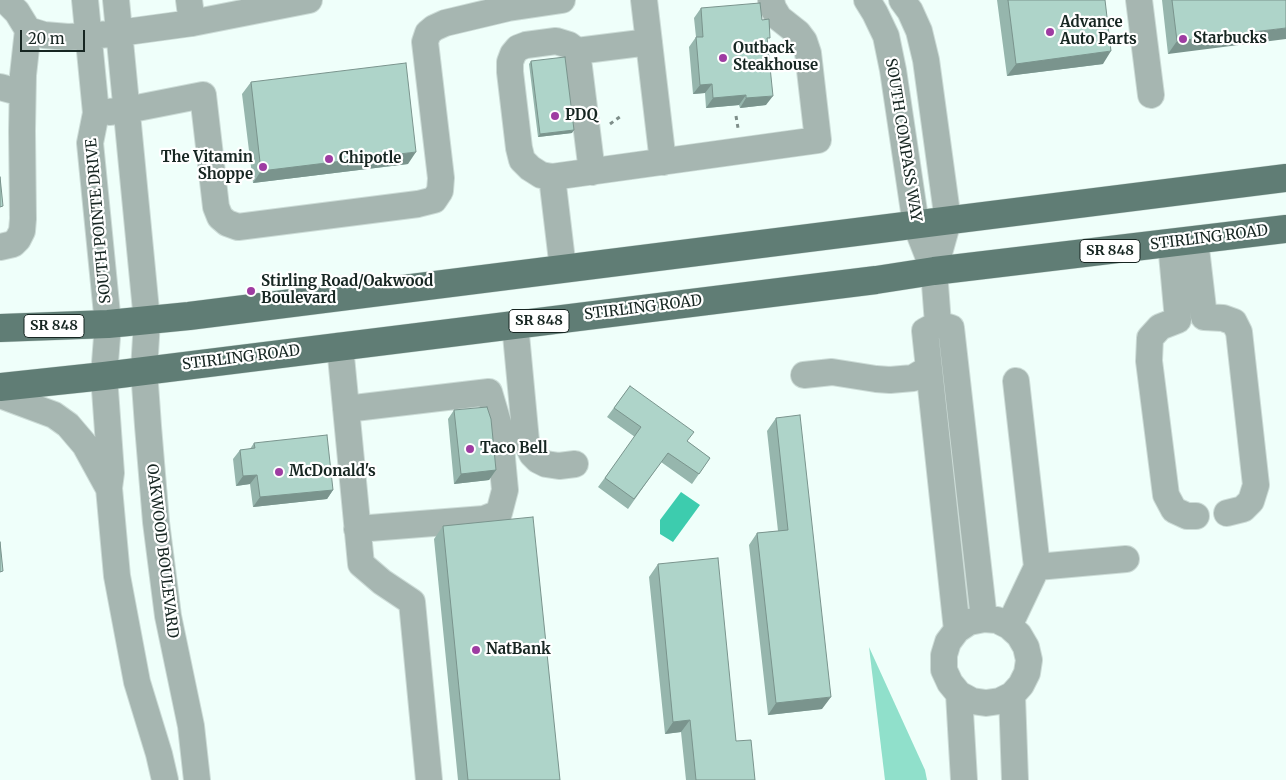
<!DOCTYPE html>
<html>
<head>
<meta charset="utf-8">
<style>
	body { margin:0 }
	#map { position:relative; width:1286px; height:780px; overflow:hidden; background:#effffa; font-family:Merriweather,serif }
	canvas { display:block }
	.scale { position:absolute; left:20px; top:30px; width:65px; height:22px; box-sizing:border-box; border:2px solid #172622; border-top:0; padding-left:6px; font-size:15px; line-height:18px; white-space:nowrap; color:#172622; -webkit-text-stroke:4px #fff; paint-order:stroke }
</style>
</head>
<body>
<div id="map">
<canvas width="1286" height="780"></canvas>
<div class="scale">20 m</div>
</div>
<script>
const context = document.querySelector('canvas').getContext('2d');
context.lineJoin = 'round';
function paint(path, color) { context.fillStyle = color; context.fill(path, 'evenodd'); }
const poly = rows => new Path2D(rows.map(r => 'M' + r).join(''));
function trace(path, color, width, dash) { context.strokeStyle = color; context.lineWidth = width; context.lineCap = dash ? 'butt' : 'round'; context.setLineDash(dash || []); context.stroke(path); }
function drawText(font, color, halo, rows, align = 'center') {
  context.font = font + ' Merriweather,serif'; context.lineWidth = 4.5; context.setLineDash([]); context.textBaseline = 'middle'; context.strokeStyle = halo; context.fillStyle = color; for (const [text, x, y, turn = 0] of rows) {
    context.save(); context.translate(x, y); context.rotate((+turn || 0) * Math.PI / 180); context.textAlign = isNaN(turn) ? turn : align; if (halo) context.strokeText(text, 0, 0); context.fillText(text, 0, 0); context.restore();
  }
}
paint(poly([
	[869,647,925,770,927,780,885,780]
]), '#90e0cb');
paint(poly([
	[681,492,700,505,673,542,660,534,660,520]
]), '#3dccae');
const minor = poly([
	[2,0,8,3,17,12,28,30,44,35,68,37,89,36,119,33,192,23,309,0],
	[85,0,96,113,90,143,108,324,104,376,111,473,109,488,117,576,137,682,159,754,165,780],
	[116,0,147,321,144,370,148,426,156,522,168,616,191,726,197,780],
	[189,0,192,23],
	[644,0,663,162],
	[867,0,875,13,886,36,893,70,916,225,934,271,938,324],
	[902,0,910,11,919,31,926,60,948,221,934,271],
	[1139,0,1151,95],
	[577,51,649,42],
	[0,87,22,93],
	[109,112,127,110,203,95,216,207,220,217,227,223,238,227,418,204,434,200,440,191,441,178,425,42,428,33,434,28,445,23,508,8,562,0],
	[552,177,541,175,530,168,522,160,519,148,510,72,510,62,513,54,518,48,526,45,556,41,569,45,577,51,592,172],
	[1195,240,1204,317,1223,318,1234,322,1239,332,1256,485,1251,501,1243,509,1227,513],
	[1171,243,1178,320,1160,327,1150,338,1149,361,1166,495,1174,510,1187,516,1196,516],
	[0,247,13,244,18,239,22,231,23,219,22,131,23,75,28,30],
	[563,269,552,177,818,140,808,53,804,41,798,33,779,18,773,8,771,0],
	[515,324,526,441,532,454,538,460,546,464,559,466,575,464],
	[340,346,361,564,382,582,412,602,429,780],
	[804,375,832,372,876,379,890,380,913,378,928,369],
	[0,395,54,415,68,425,85,445,108,487],
	[346,409,489,392,499,426,505,490,499,513,484,519,357,529],
	[1037,567,1126,559],
	[1009,626,1037,567,1016,381],
	[957,630,925,331,938,324,951,328,984,619],
	[959,694,964,780],
	[1012,695,1000,701,986,703,972,701,959,694,950,683,944,670,944,655,948,642,957,630,969,622,984,619,997,620,1009,626,1019,635,1026,647,1029,660,1027,673,1021,685,1012,695,1015,780]
]);
const major = poly([
	[0,328,108,324,189,316,1286,178],
	[0,387,104,376,876,280,934,271,1286,229]
]);
trace(minor, '#ccdcd7', 28);
trace(major, '#ccdcd7', 29);
trace(poly([
	[736,116,738,128],
	[610,124,621,116]
]), '#7e8e89', 3, [4, 4]);
trace(minor, '#a6b6b1', 26);
trace(major, '#607d75', 28);
paint(poly([
	[997,0,1105,0,1103,64,1007,76],
	[1162,0,1286,0,1168,54],
	[701,8,762,20,768,42,766,105,740,108,739,105,706,108,705,93,693,94,689,47,696,37,694,18],
	[531,61,572,133,538,137,529,64],
	[251,82,408,164,253,183,242,94],
	[630,386,687,441,710,458,692,484,661,462,628,509,598,487,635,437,607,417],
	[454,410,496,470,489,480,454,484,448,419],
	[776,418,822,709,768,715,749,545,757,533,778,531,767,431],
	[254,443,333,490,327,499,253,507,250,484,236,486,233,459,240,450,250,449],
	[443,526,560,780,458,780,434,539],
	[658,564,736,741,755,780,686,780,681,732,665,734,649,577]
]), '#96b6ad');
paint(poly([
	[1286,28,1286,39,1168,54,1177,41],
	[1111,51,1103,64,1007,76,1016,64],
	[712,84,705,93,693,94,700,85],
	[746,95,739,105,706,108,713,98],
	[773,96,766,105,740,108,746,98],
	[574,130,572,133,538,137,540,134],
	[416,152,408,164,253,183,261,171],
	[496,470,489,480,454,484,461,474],
	[257,475,250,484,236,486,243,476],
	[333,490,327,499,253,507,260,497],
	[831,697,822,709,768,715,776,703],
	[690,720,681,732,665,734,673,722]
]), '#7a948d');
const building = poly([
	[1008,0,1105,0,1111,51,1016,64,1008,0],
	[1172,0,1286,0,1286,28,1177,41,1172,0],
	[760,3,762,20,769,19,770,38,767,38,773,96,746,98,746,95,713,98,712,84,700,85,696,37,703,37,701,8,760,3],
	[565,57,574,130,540,134,531,61,565,57],
	[406,63,416,152,261,171,251,82,406,63],
	[0,177,3,206,0,207,0,177],
	[630,386,694,432,687,441,710,458,699,474,668,453,634,499,605,478,641,427,614,408,630,386],
	[487,407,491,419,496,470,461,474,454,410,487,407],
	[800,415,831,697,776,703,757,533,788,530,776,418,800,415],
	[327,435,333,490,260,497,257,475,243,476,240,450,255,448,254,443,327,435],
	[533,517,560,780,468,780,443,526,533,517],
	[0,542,3,571,0,572,0,542],
	[718,558,736,741,751,740,755,780,696,780,690,720,673,722,658,564,718,558]
]);
paint(building, '#aed4c9');
trace(building, '#7a948d', 1);
for (const [x, y, r, color] of [
	[1050,32,5,"#9e3ca2"],
	[1183,39,5,"#9e3ca2"],
	[723,58,5,"#9e3ca2"],
	[555,116,5,"#9e3ca2"],
	[329,159,5,"#9e3ca2"],
	[263,167,5,"#9e3ca2"],
	[251,291,5,"#9e3ca2"],
	[470,449,5,"#9e3ca2"],
	[279,472,5,"#9e3ca2"],
	[476,650,5,"#9e3ca2"]
]) { const dot = new Path2D(); dot.arc(x, y, r, 0, 2 * Math.PI); context.fillStyle = color; context.fill(dot); trace(dot, '#fff', 2); }
for (const [x, y, w] of [
	[1110,251,60],
	[539,321,60],
	[54,326,60]
]) { const box = new Path2D(); box.roundRect(x - w / 2, y - 11.5, w, 23, 4); context.fillStyle = '#fff'; context.fill(box); trace(box, '#172622', 1); }
drawText('bold 14px', '#172622', null, [
	["SR 848",1110,251],
	["SR 848",539,321],
	["SR 848",54,326]
]);
drawText('bold 15px', '#172622', '#fff', [
	["Advance",1060,23],
	["Auto Parts",1060,40],
	["Starbucks",1193,39],
	["Outback",733,49],
	["Steakhouse",733,66],
	["PDQ",565,116],
	["The Vitamin",253,158,"right"],
	["Shoppe",253,175,"right"],
	["Chipotle",339,159],
	["Stirling Road/Oakwood",261,282],
	["Boulevard",261,299],
	["Taco Bell",480,449],
	["McDonald's",289,472],
	["NatBank",486,650]
], 'left');
drawText('15px', '#172622', '#fff', [
	["SOUTH COMPASS WAY",903,140,81],
	["SOUTH POINTE DRIVE",99,221,-95],
	["STIRLING ROAD",1209,238,-7],
	["STIRLING ROAD",643,308,-7],
	["STIRLING ROAD",241,358,-7],
	["OAKWOOD BOULEVARD",162,551,83]
]);
</script>
</body>
</html>
